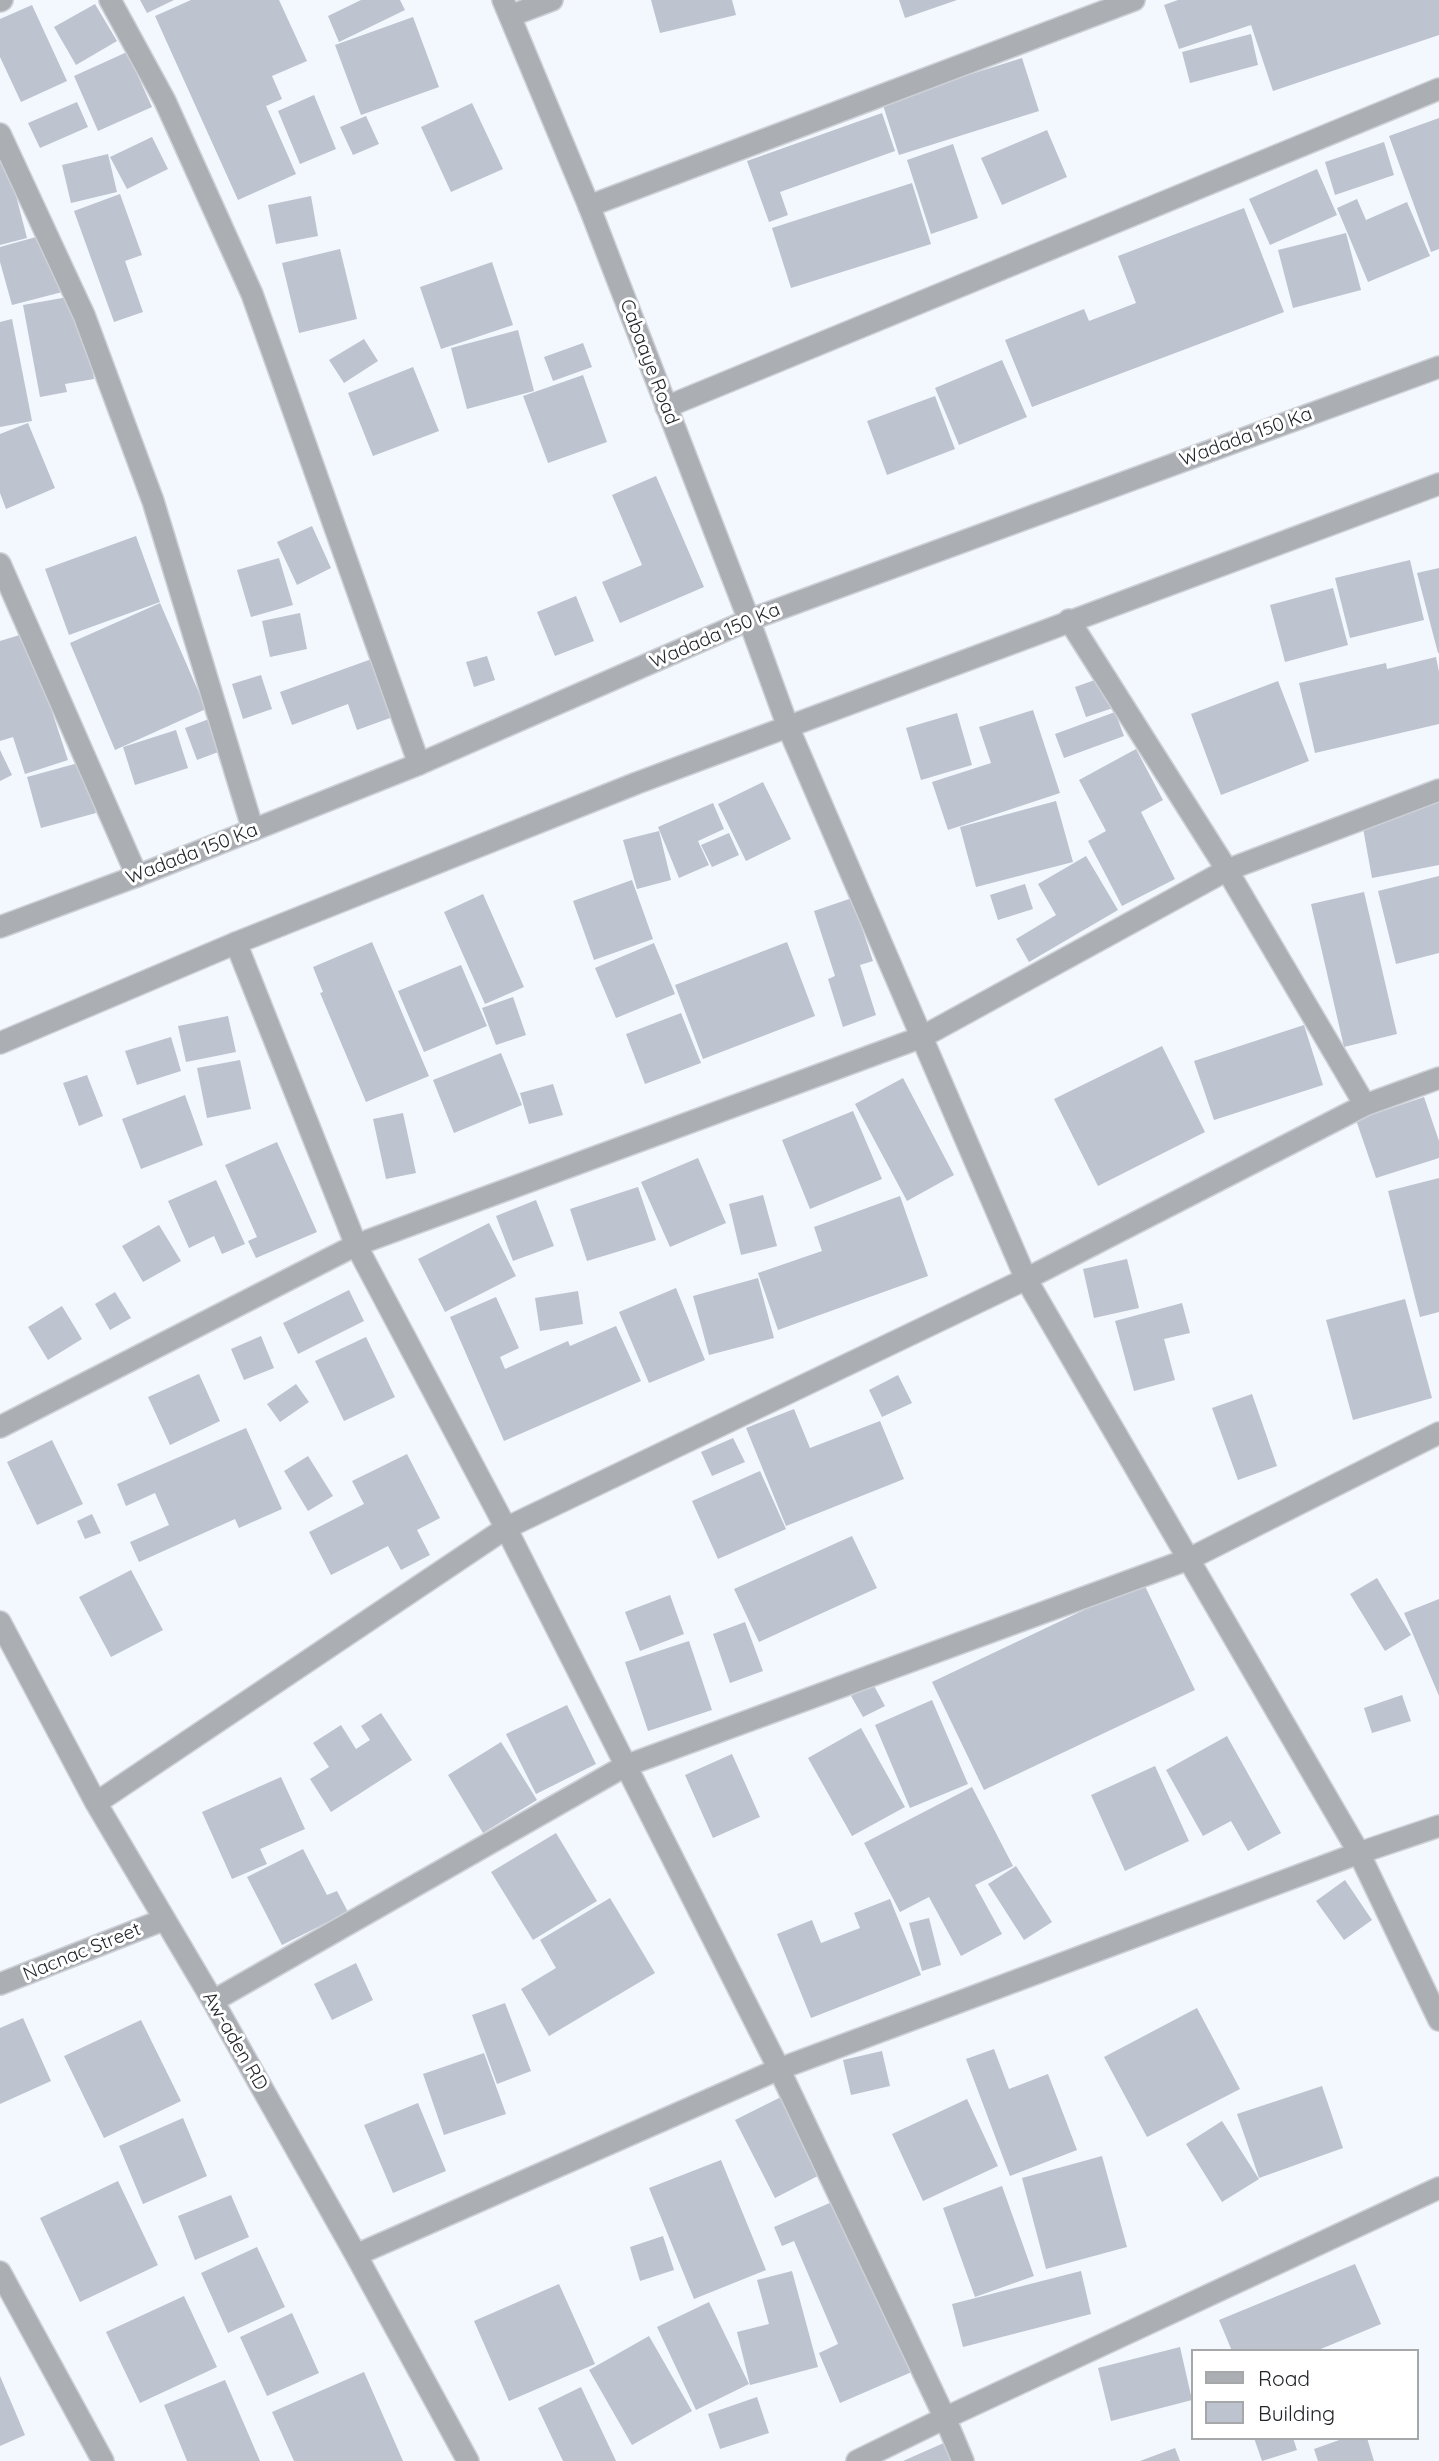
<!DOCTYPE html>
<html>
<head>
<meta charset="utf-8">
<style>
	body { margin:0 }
	#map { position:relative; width:1439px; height:2461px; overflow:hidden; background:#f3f7fe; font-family:Quicksand,sans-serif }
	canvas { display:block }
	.legend { position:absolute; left:1191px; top:2349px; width:228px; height:91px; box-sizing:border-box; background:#fff; border:2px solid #a6a7a9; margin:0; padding:9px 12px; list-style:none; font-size:21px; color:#212428 }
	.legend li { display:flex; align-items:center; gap:14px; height:35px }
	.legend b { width:35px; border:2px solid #a6a7a9 }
</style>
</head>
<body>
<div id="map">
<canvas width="1439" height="2461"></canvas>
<ul class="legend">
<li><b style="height:9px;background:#abaeb3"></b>Road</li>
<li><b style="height:19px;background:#bdc3cf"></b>Building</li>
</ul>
</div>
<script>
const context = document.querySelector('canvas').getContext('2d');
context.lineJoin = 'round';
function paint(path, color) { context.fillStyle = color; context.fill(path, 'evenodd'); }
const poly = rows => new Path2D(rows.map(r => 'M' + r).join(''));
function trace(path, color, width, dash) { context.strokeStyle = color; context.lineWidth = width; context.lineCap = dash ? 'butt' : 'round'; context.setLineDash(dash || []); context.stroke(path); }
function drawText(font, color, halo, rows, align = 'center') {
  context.font = font + ' Quicksand,sans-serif'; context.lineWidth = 6; context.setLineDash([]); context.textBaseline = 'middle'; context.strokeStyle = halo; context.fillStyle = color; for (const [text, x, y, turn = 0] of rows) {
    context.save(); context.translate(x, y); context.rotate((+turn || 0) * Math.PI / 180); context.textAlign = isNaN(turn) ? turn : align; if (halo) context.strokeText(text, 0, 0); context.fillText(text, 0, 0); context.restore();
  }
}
paint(poly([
	[140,0,174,0,147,13],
	[191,0,279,0,307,61,272,76,282,99,266,106,296,174,238,200,155,16],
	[361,0,400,0,405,10,339,42,328,16],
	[651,0,732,0,736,15,660,33],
	[899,0,957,0,905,18],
	[1178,0,1439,0,1439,35,1273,91,1251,25,1179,49,1164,5],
	[95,4,117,41,76,65,54,27],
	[32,5,67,81,21,102,0,57,0,19],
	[413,17,439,87,361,115,335,45],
	[1251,34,1258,65,1190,83,1182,52],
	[127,52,152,107,98,131,74,76],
	[1022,58,1039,111,899,155,882,102],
	[314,95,336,149,300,164,278,111],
	[77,102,88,127,40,148,28,123],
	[472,103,503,169,451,192,421,127],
	[882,113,895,151,780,192,788,215,769,222,747,161],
	[366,116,379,144,353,155,340,127],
	[1439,118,1439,249,1431,252,1389,136],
	[1047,130,1067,177,1002,205,981,158],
	[152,137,168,169,127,189,110,157],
	[1384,142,1394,175,1335,195,1325,162],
	[953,144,978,218,931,234,907,160],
	[108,154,117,192,71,203,62,165],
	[6,157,27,238,0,245,0,159],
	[1317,169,1337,215,1270,245,1249,199],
	[912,183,931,244,791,288,772,228],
	[120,194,142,255,125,261,143,312,114,322,74,211],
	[311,196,318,236,276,244,268,205],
	[1357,199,1366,220,1407,202,1430,256,1368,282,1337,208],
	[1244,208,1284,312,1032,407,1005,340,1084,309,1089,321,1136,303,1118,256],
	[54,232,70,290,12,305,0,262,0,247],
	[1346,233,1361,290,1293,308,1278,250],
	[340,249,357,319,299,333,282,263],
	[492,262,513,325,441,349,420,287],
	[79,295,94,379,65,384,67,392,40,397,23,305],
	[12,319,32,421,0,427,0,322],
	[518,330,534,391,467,409,451,348],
	[364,339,378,361,344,383,329,360],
	[583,343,592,367,553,381,544,357],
	[1002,360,1027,417,959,445,935,388],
	[413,367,439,431,373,456,348,393],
	[583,375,607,442,548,463,523,396],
	[935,396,955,449,887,475,867,421],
	[28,423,55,488,6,509,0,493,0,434],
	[656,476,704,587,620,623,602,582,642,565,612,495],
	[312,526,331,568,297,585,277,542],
	[136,536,160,602,69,635,45,569],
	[279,558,293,605,251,617,237,570],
	[1410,560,1424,620,1350,638,1335,578],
	[1439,568,1439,653,1438,653,1417,573],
	[1333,588,1348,645,1285,662,1270,605],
	[576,596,594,641,555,656,537,612],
	[160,603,206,709,115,750,70,643],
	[300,613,307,649,270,657,262,621],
	[26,633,68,760,25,774,13,737,0,741,0,641],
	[380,656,401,714,357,730,348,704,292,725,280,692],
	[487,656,495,680,474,687,466,662],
	[1436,657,1439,672,1439,724,1315,753,1299,683,1386,663,1387,669],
	[261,675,272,709,243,719,232,684],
	[1109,675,1119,706,1086,717,1075,687],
	[1278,681,1309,761,1221,795,1191,714],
	[1033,710,1060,793,948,830,932,782,991,763,979,727],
	[1115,712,1124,736,1064,758,1055,734],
	[957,713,972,765,921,780,906,728],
	[217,716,229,748,197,760,185,728],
	[176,730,188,768,135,785,123,747],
	[1136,749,1163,800,1141,812,1175,879,1122,906,1088,841,1106,831,1079,780],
	[0,750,12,775,0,781],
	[82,762,96,813,41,828,27,777],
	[763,782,791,839,746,861,718,804],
	[1056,801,1073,862,976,887,960,827],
	[1439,802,1439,865,1372,878,1361,817],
	[713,803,724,829,698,841,709,865,679,878,658,827],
	[659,831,671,880,637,889,623,840],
	[729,833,739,855,712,867,701,845],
	[1086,856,1118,910,1029,962,1016,939,1056,915,1038,884],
	[1439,876,1439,953,1396,964,1378,891],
	[632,880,653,939,594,960,573,901],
	[1025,884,1033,909,998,920,990,895],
	[1364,892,1397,1034,1344,1047,1311,904],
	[483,894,524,987,485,1004,444,912],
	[852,898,873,961,860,965,876,1015,843,1027,828,979,835,976,814,911],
	[372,942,429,1076,366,1102,320,993,323,992,313,967],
	[787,942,815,1016,703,1059,675,985],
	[654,943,675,994,616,1018,595,968],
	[461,965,487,1026,424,1052,398,991],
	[513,997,526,1035,496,1045,482,1008],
	[681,1013,701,1063,645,1084,626,1034],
	[228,1016,236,1052,186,1062,178,1026],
	[1304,1025,1323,1085,1214,1120,1194,1061],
	[171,1037,181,1071,137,1085,125,1051],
	[1162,1046,1205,1132,1098,1186,1054,1099],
	[501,1053,522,1105,454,1133,433,1080],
	[240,1060,251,1109,207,1118,197,1068],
	[87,1075,103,1116,79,1126,63,1083],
	[903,1078,954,1175,907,1201,855,1104],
	[553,1084,563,1115,529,1124,520,1093],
	[185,1095,203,1145,141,1169,122,1119],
	[1424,1097,1439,1141,1439,1158,1376,1178,1356,1120],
	[853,1111,882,1179,810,1209,782,1140],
	[403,1113,416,1173,386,1179,373,1119],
	[277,1142,317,1232,256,1258,248,1241,257,1237,225,1165],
	[698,1158,726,1223,670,1247,641,1182],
	[1439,1178,1439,1312,1420,1317,1388,1191],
	[216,1180,245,1244,222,1254,214,1236,189,1248,168,1201],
	[638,1187,656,1240,587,1261,570,1209],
	[763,1195,777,1246,741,1255,729,1204],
	[900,1196,928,1276,778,1330,758,1273,822,1251,814,1227],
	[536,1200,554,1246,513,1261,496,1216],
	[489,1223,516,1276,445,1312,418,1259],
	[159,1225,181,1261,143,1282,122,1246],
	[1127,1259,1139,1308,1094,1318,1083,1269],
	[758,1278,774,1338,709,1355,693,1296],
	[676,1288,705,1360,649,1383,619,1312],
	[349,1290,364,1321,298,1354,283,1323],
	[578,1291,583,1324,540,1331,535,1298],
	[115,1292,131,1318,110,1330,95,1304],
	[496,1297,519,1348,500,1357,505,1369,568,1341,570,1346,616,1326,641,1381,504,1441,450,1317],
	[1405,1299,1432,1398,1353,1420,1326,1320],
	[1182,1303,1190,1333,1164,1339,1175,1380,1134,1391,1115,1321],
	[62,1306,82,1339,48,1360,28,1327],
	[261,1336,274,1368,244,1380,231,1349],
	[366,1337,395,1397,344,1421,315,1361],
	[199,1374,220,1421,170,1445,148,1397],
	[898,1375,912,1403,882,1417,869,1390],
	[296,1384,309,1402,280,1422,267,1404],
	[1252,1394,1277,1466,1238,1480,1212,1408],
	[794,1409,810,1448,880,1421,904,1479,786,1526,746,1428],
	[246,1428,282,1509,239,1528,235,1519,139,1562,130,1542,169,1525,155,1493,126,1506,117,1484],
	[733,1438,745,1462,712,1476,701,1452],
	[52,1440,83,1504,37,1525,7,1462],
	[407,1454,440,1518,417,1530,430,1555,401,1570,388,1546,331,1575,309,1532,364,1504,352,1481],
	[308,1456,333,1496,308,1511,284,1471],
	[760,1471,786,1529,718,1559,692,1501],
	[92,1514,101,1533,85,1539,77,1521],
	[852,1536,877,1588,759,1642,734,1589],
	[131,1570,163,1630,111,1657,79,1597],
	[1377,1578,1411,1635,1385,1651,1350,1594],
	[1143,1582,1195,1690,984,1790,932,1682],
	[670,1595,684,1634,640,1651,625,1612],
	[1439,1599,1439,1696,1404,1613],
	[745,1622,763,1671,730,1683,713,1634],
	[689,1641,712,1710,648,1731,625,1662],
	[873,1684,885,1706,863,1717,851,1696],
	[1402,1695,1411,1721,1372,1733,1364,1708],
	[932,1700,968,1784,910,1808,875,1725],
	[567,1705,596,1764,536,1794,506,1734],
	[381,1713,412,1760,331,1812,310,1779,329,1767,313,1743,341,1725,356,1749,370,1740,361,1726],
	[861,1728,905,1807,852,1836,808,1758],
	[1227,1736,1281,1833,1248,1851,1231,1821,1203,1836,1166,1770],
	[501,1742,537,1800,483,1833,448,1775],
	[732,1754,760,1817,713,1838,685,1775],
	[1155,1766,1189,1841,1125,1871,1091,1795],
	[281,1777,305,1829,260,1849,267,1864,232,1879,202,1812],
	[972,1787,1013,1866,975,1885,1002,1934,961,1956,929,1897,900,1912,864,1843],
	[556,1833,597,1901,533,1940,491,1872],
	[303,1849,327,1895,337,1891,348,1912,282,1945,247,1877],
	[1016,1866,1052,1922,1024,1940,988,1884],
	[1345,1880,1372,1920,1344,1940,1316,1901],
	[610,1898,655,1973,549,2036,521,1989,556,1968,540,1940],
	[890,1899,921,1975,811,2018,777,1934,812,1920,821,1943,860,1928,854,1913],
	[929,1918,941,1965,922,1971,909,1923],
	[356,1963,373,2000,332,2020,314,1984],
	[505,2003,531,2071,497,2084,472,2015],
	[1197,2008,1240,2089,1147,2137,1104,2057],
	[23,2018,51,2081,0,2104,0,2028],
	[141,2020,181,2101,104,2138,64,2056],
	[994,2049,1009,2089,1048,2074,1077,2150,1010,2176,966,2059],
	[882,2051,890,2086,851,2095,843,2060],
	[484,2053,506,2114,444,2135,423,2074],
	[1322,2086,1343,2148,1259,2178,1237,2114],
	[795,2090,835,2167,775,2198,735,2120],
	[967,2099,998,2166,923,2201,892,2134],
	[418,2103,446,2171,393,2193,364,2125],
	[183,2118,207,2176,143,2204,119,2146],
	[1222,2121,1259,2179,1222,2202,1186,2144],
	[1102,2156,1127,2247,1046,2269,1022,2178],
	[721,2160,766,2270,694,2299,649,2188],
	[118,2181,158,2265,80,2302,40,2218],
	[1002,2186,1034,2276,975,2297,943,2208],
	[231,2195,249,2237,195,2260,178,2216],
	[839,2199,914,2371,840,2403,819,2353,838,2344,794,2241,782,2246,774,2227],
	[663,2236,674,2270,640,2281,630,2247],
	[257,2247,285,2307,228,2333,201,2273],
	[1355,2264,1381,2324,1316,2351,1232,2351,1219,2320],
	[792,2271,818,2367,750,2385,737,2332,769,2324,757,2280],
	[1081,2271,1091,2314,963,2347,952,2304],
	[559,2284,595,2364,509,2401,474,2321],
	[184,2296,217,2367,140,2403,106,2332],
	[709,2302,749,2384,696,2410,657,2327],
	[292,2313,319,2373,267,2396,240,2337],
	[649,2336,692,2411,632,2445,589,2370],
	[1180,2347,1192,2400,1111,2421,1098,2368],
	[364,2372,403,2461,294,2461,272,2412],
	[0,2376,25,2435,0,2446],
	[225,2380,260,2461,187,2461,164,2405],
	[581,2387,616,2461,563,2461,538,2408],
	[757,2397,769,2433,720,2449,708,2414],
	[1254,2438,1293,2438,1297,2450,1262,2461],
	[1345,2438,1367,2438,1374,2461,1318,2461,1314,2449],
	[946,2442,955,2461,903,2461],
	[1175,2448,1180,2461,1140,2461]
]), '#bdc3cf');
const minor = poly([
	[110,0,165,101,252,294,419,764],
	[0,1,2,0],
	[510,16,552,0],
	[0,134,84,315,153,501,253,830],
	[589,206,1134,0],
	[666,407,1439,89],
	[0,564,137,876],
	[1069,620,1227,870,1365,1105],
	[788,727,1026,1279,1359,1853,1439,2020],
	[236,943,356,1245,506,1528,779,2069,945,2418,963,2461],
	[0,1427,356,1245,922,1037,1227,870,1439,790],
	[0,1622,96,1803,213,2001,356,2255,468,2461],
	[96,1803,506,1528,1026,1279,1365,1105,1439,1078],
	[0,1984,163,1920],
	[213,2001,625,1766,1189,1559,1439,1433],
	[356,2255,779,2069,1359,1853,1439,1826],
	[0,2272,103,2461],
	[857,2461,945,2418,1439,2188]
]);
const tertiary = poly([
	[503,0,589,206,749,620,788,727],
	[0,927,137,876,419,764,749,620,1439,367],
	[0,1043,236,943,637,783,1439,484]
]);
trace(minor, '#cdd1d7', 24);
trace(tertiary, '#cdd1d7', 24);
trace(minor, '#abaeb3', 21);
trace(tertiary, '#abaeb3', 21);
drawText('19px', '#212428', '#fff', [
	["Cabaaye Road",649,362,69],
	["Wadada 150 Ka",1246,437,-20],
	["Wadada 150 Ka",715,636,-23],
	["Wadada 150 Ka",192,854,-21],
	["Nacnac Street",82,1952,-22],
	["Aw-aden RD",235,2041,60]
]);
</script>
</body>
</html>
